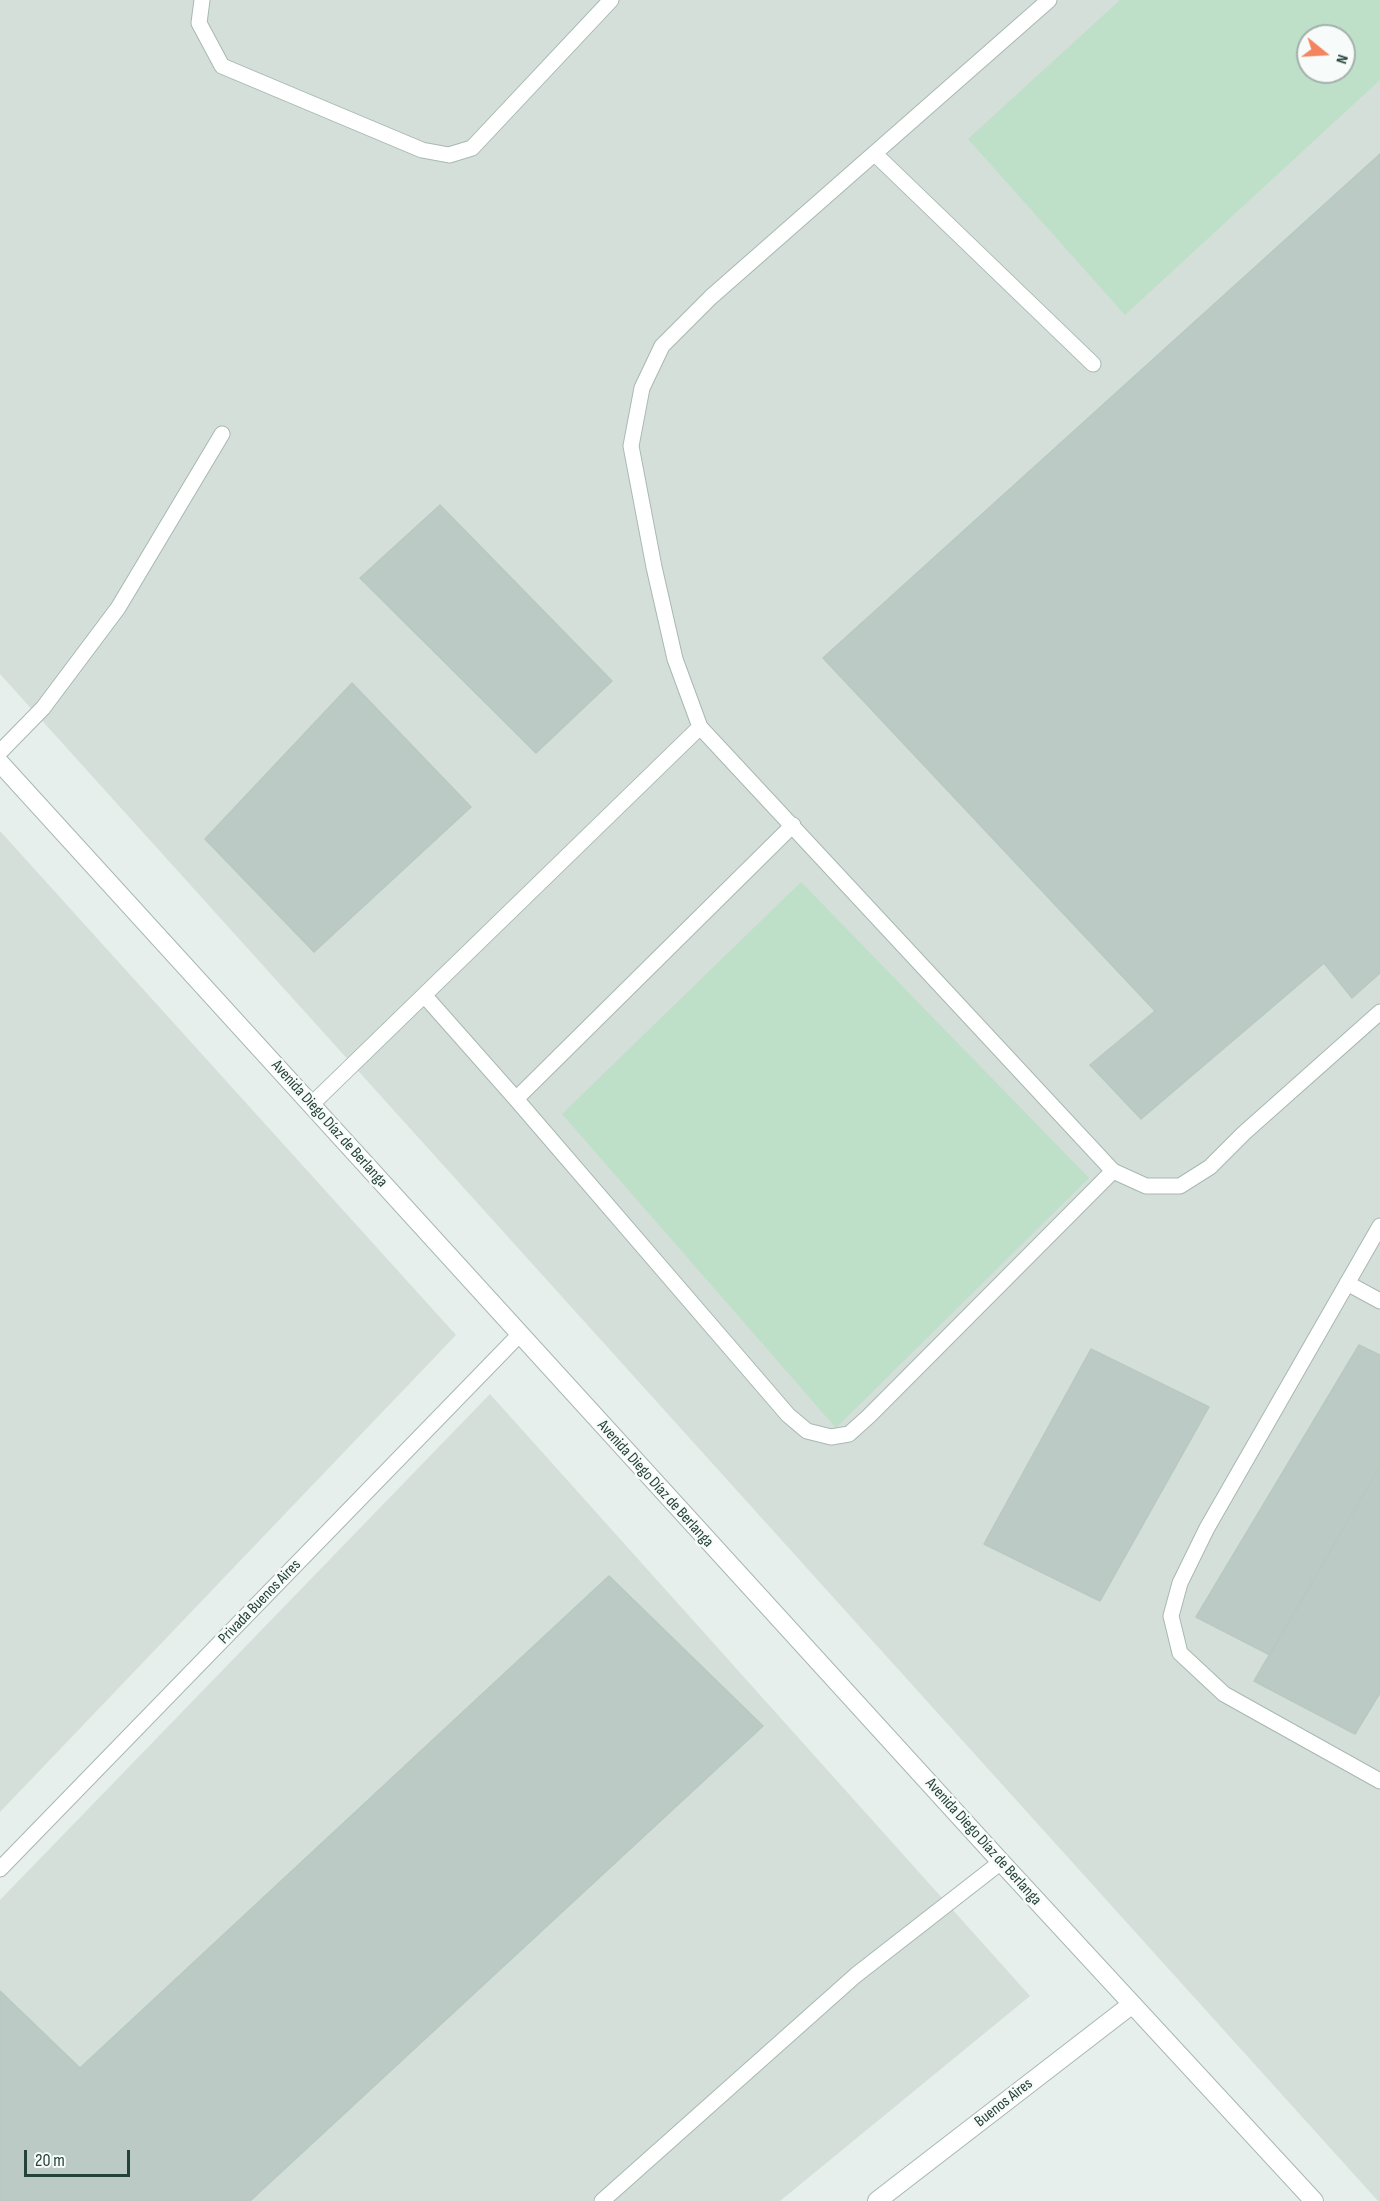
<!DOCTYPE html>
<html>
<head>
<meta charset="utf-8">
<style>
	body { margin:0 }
	#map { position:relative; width:1380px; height:2201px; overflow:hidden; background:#e6efeb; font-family:"Sofia Sans Condensed",sans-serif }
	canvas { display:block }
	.north { position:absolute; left:1296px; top:24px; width:60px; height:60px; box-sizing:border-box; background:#f7fbf9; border:2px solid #a3b1ad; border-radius:50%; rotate:108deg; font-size:16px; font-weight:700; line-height:24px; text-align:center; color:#24423a }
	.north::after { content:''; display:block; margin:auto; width:21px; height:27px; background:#f4845f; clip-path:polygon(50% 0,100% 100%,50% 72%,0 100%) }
	.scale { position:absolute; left:24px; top:2150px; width:106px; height:27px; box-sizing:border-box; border:3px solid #24423a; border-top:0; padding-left:8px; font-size:18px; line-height:21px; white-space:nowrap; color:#24423a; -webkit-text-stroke:4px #f7fbf9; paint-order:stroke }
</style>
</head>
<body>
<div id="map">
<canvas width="1380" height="2201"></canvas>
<div class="north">N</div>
<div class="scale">20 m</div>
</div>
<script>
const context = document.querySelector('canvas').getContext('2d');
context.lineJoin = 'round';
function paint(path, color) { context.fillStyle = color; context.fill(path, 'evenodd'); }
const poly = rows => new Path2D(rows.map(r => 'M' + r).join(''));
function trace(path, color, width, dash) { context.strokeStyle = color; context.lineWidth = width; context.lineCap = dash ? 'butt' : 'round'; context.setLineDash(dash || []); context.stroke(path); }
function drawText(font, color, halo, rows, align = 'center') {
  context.font = font + ' "Sofia Sans Condensed",sans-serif'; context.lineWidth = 5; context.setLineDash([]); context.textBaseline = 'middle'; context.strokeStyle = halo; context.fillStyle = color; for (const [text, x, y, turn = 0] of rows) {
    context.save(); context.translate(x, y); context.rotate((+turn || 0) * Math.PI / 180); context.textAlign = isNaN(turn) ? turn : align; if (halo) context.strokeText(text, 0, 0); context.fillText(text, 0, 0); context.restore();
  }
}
paint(poly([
	[0,0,1380,0,1380,2201,1378,2201,0,674],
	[1308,36,1344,36,1344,72,1308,72],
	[0,831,456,1335,0,1812],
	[490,1394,1030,1996,780,2201,0,2201,0,1900]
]), '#d4dfda');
paint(poly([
	[1120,0,1380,0,1380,80,1125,315,968,139],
	[1308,36,1344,36,1344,72,1308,72],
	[801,882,1089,1178,836,1428,562,1114]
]), '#bfe0c8');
const building = poly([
	[1380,154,1380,973,1352,998,1324,963,1141,1119,1090,1065,1155,1011,823,658,1380,154],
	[440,505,612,681,536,753,360,578,440,505],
	[352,683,471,807,314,952,205,839,352,683],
	[1359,1345,1380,1355,1380,1466,1270,1655,1196,1617,1359,1345],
	[1091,1349,1209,1407,1100,1601,984,1544,1091,1349],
	[1380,1466,1380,1693,1355,1734,1254,1681,1380,1466],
	[609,1576,763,1726,250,2201,0,2201,0,1991,80,2068,609,1576]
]);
paint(building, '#bbcac4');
trace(building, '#b8c9c2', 1.5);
const service = poly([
	[202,0,199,23,222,66,422,150,449,155,472,148,611,0],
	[1049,0,711,297,662,346,642,388,631,446,654,567,675,659,700,727,1113,1171,1146,1186,1180,1186,1210,1167,1244,1133,1380,1012],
	[875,154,1093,364],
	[0,752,43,708,118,608,222,434],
	[424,995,516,1099,788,1415,807,1431,831,1437,849,1434,869,1416,1113,1171],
	[516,1099,793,825],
	[312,1104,700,727],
	[1380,1226,1207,1528,1180,1583,1171,1616,1180,1653,1224,1694,1380,1781],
	[1347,1283,1380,1301],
	[0,1869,519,1335],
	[602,2201,856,1975,1001,1862]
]);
const minor = poly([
	[877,2201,1131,2005]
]);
const tertiary = poly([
	[0,763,1001,1862,1314,2201]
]);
trace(service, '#a8b8b2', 17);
trace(minor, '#a8b8b2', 20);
trace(tertiary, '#a8b8b2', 20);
trace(service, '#fff', 15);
trace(minor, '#fff', 18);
trace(tertiary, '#fff', 18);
drawText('16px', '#24423a', '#f7fbf9', [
	["Avenida Diego Díaz de Berlanga",329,1124,48],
	["Avenida Diego Díaz de Berlanga",655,1484,48],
	["Privada Buenos Aires",260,1602,-46],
	["Avenida Diego Díaz de Berlanga",983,1842,48],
	["Buenos Aires",1004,2103,-38]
]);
</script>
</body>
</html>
